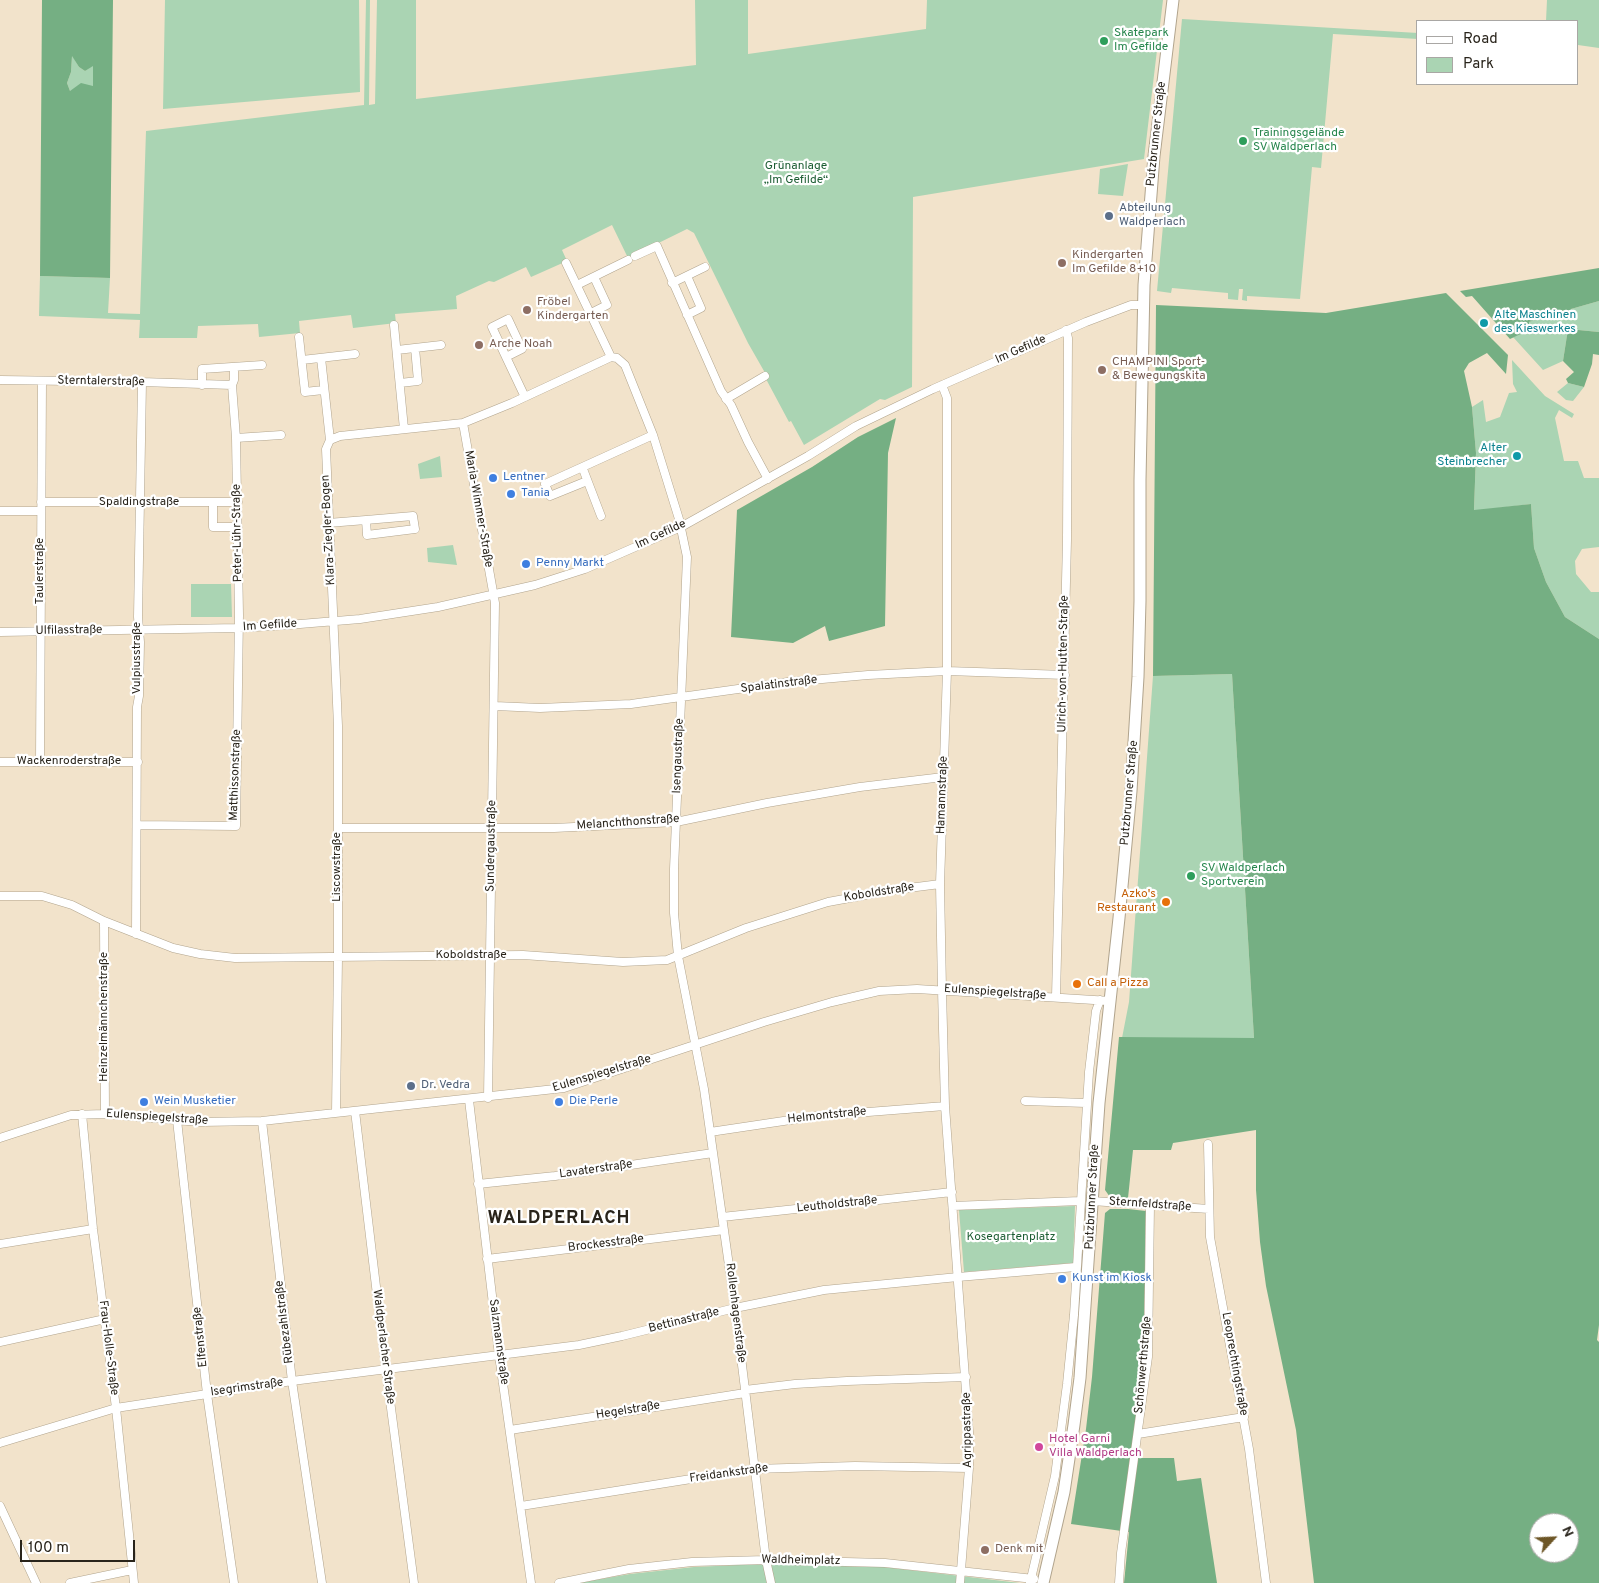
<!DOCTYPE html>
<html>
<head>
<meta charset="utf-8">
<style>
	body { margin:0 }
	#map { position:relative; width:1599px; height:1583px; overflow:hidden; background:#f2e3cb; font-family:Overpass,sans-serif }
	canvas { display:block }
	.legend { position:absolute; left:1416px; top:20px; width:162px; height:65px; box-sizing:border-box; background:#fff; border:1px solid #a9a7a4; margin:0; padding:6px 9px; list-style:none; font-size:15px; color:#29241b }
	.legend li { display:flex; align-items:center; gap:10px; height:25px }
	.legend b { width:25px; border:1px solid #a9a7a4 }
	.north { position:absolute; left:1529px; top:1513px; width:50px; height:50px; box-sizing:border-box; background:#fff; border:1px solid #a9a7a4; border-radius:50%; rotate:65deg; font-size:14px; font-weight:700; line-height:20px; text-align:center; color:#29241b }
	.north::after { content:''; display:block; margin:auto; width:18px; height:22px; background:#6d5626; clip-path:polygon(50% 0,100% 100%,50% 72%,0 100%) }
	.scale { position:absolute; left:20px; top:1540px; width:115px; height:22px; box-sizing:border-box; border:2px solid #29241b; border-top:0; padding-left:6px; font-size:15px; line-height:18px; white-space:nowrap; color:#29241b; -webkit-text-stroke:4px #fff; paint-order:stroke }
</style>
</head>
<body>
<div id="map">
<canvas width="1599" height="1583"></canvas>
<ul class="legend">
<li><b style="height:6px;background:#fff"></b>Road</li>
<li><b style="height:14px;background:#aad4b3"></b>Park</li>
</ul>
<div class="north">N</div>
<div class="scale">100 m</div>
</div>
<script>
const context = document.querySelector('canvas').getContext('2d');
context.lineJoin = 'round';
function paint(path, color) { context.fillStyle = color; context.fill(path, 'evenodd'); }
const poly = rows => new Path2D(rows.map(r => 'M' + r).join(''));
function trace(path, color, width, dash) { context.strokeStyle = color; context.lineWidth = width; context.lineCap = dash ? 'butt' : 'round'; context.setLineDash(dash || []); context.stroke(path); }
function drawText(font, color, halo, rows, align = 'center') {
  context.font = font + ' Overpass,sans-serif'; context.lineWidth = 4.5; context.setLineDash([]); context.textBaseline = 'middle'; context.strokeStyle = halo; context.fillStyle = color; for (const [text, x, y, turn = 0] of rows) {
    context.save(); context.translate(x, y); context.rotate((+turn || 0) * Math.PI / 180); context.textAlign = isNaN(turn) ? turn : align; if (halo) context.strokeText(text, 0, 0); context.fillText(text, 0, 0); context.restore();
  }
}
paint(poly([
	[165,0,359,0,360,92,163,109],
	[366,0,370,0,369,105,375,104,377,0,416,0,416,99,696,65,695,0,748,0,748,54,926,29,927,0,1163,0,1144,159,913,197,912,387,885,400,880,399,804,445,791,421,789,422,766,379,768,378,748,343,694,233,687,229,628,258,612,225,562,250,567,261,531,277,526,267,494,282,489,281,456,296,457,309,395,314,396,323,353,328,351,315,299,321,300,333,259,337,258,324,198,326,197,338,139,338,140,320,39,316,40,276,110,278,108,313,140,314,146,131,364,105],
	[1547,0,1599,0,1599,48,1578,45,1578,21,1546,21],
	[1182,19,1418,33,1418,39,1333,34,1321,168,1312,167,1300,299,1247,296,1247,301,1242,300,1243,289,1239,289,1238,300,1228,299,1228,293,1172,288,1171,293,1157,291],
	[72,55,79,67,85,71,93,65,94,87,70,91,67,83,71,72],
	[1128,164,1123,196,1098,194,1100,169],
	[1599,301,1599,332,1568,329,1563,361,1543,370,1513,337,1528,330,1529,322,1558,313,1571,317,1571,309],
	[1512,360,1545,396,1574,414,1572,418,1559,410,1555,418,1564,461,1578,461,1584,478,1599,478,1599,547,1582,549,1575,561,1576,574,1591,592,1599,592,1599,639,1565,617,1546,582,1534,548,1531,504,1474,511,1476,453,1472,407,1483,400,1486,422,1500,417,1509,393,1517,392,1513,384],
	[1568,383,1584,387,1573,401,1566,400,1557,392],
	[440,456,442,477,420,479,418,464],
	[453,545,457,565,428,562,427,548],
	[191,584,231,584,232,617,191,617],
	[1232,674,1254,1038,1122,1038,1129,1002,1153,676],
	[1075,1206,1073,1263,964,1272,959,1210],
	[760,1564,884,1567,1020,1583,578,1583,630,1574,694,1567]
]), '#aad4b3');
paint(poly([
	[42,0,113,0,110,278,40,276],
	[72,56,79,67,85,71,93,66,93,86,81,83,70,91,67,83,71,72],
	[1599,268,1599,301,1571,309,1571,318,1562,320,1558,313,1529,322,1529,330,1510,339,1472,296,1466,297,1460,291],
	[1446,293,1508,355,1506,374,1487,353,1469,363,1464,371,1472,407,1476,453,1474,510,1531,504,1534,548,1546,582,1565,617,1599,639,1599,1325,1597,1340,1599,1342,1599,1583,1314,1583,1296,1430,1266,1286,1260,1242,1256,1190,1256,1130,1173,1143,1171,1150,1133,1150,1128,1198,1110,1197,1105,1190,1119,1037,1254,1038,1232,674,1153,676,1156,305,1326,313],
	[1539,1523,1569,1523,1569,1553,1539,1553],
	[1568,329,1599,332,1599,355,1593,354,1592,364,1584,387,1568,383,1566,379,1574,372,1563,361],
	[896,418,888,453,885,626,829,641,825,626,793,643,731,637,737,510,812,467,858,437],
	[1110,1209,1128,1209,1146,1211,1144,1355,1131,1458,1174,1458,1177,1481,1201,1478,1217,1583,1124,1583,1129,1532,1071,1524,1086,1429,1092,1377,1105,1213]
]), '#75af83');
const street = poly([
	[635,256,657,246,721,391,731,405,748,442,768,479],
	[566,263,611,357],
	[672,283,705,267],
	[577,285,628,260],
	[591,313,607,305,594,277],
	[687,315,701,308,687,276],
	[394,325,404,429],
	[299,337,305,392,323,390],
	[397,350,441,345],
	[506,357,522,349,508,319,492,327,506,357,525,397],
	[321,358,330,440,326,449,338,726,338,957,336,1113],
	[302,360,355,354],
	[0,380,142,382,232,385],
	[400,383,418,381,415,348],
	[202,385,202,369,262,365],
	[942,385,947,398,947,671,940,884,942,990,945,1106,969,1432,969,1468,960,1583],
	[726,399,765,376],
	[463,423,495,603,488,1098],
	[236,438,281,435],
	[330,440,340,436,463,423,512,403,611,357,617,358,625,365,653,435,679,519,687,557,674,869,674,913,678,956,704,1089,735,1308,766,1560,771,1583],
	[583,469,601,516],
	[587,481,550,496,545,484,653,435],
	[41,502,238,502],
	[213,503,213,527,238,527],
	[0,511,41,511],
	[328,523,366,520,413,516,415,529,367,535,366,520],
	[0,632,239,628,288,625,360,619,438,607,535,585,585,569,681,527,808,456,856,426,933,389,1086,322,1131,305,1143,305],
	[495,706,540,708,631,704,788,682,868,675,947,671,1065,675],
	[40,761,42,381],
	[0,762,138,762],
	[137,825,236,826,239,615,236,438,232,385,234,380,234,367],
	[338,828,554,828,676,822,767,803,860,787,943,777],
	[0,896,42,896,72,905,104,921,173,948,200,954,235,958,523,955,623,962,667,960,746,928,828,902,893,890,940,884],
	[104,921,105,1114],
	[136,934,137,707,139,696,140,642,138,617,142,382],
	[1056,997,1067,540,1068,338,1066,330],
	[469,1100,499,1355,531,1583],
	[1025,1101,1086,1103],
	[355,1111,386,1370,414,1583],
	[82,1114,93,1229,116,1408,134,1583],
	[177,1120,207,1394,234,1583],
	[262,1121,292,1381,322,1583],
	[710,1132,817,1116,945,1106],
	[0,1138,71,1115,105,1114,200,1122,262,1121,564,1088,764,1022,832,1002,879,991,917,989,1110,1001],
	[1208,1144,1210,1237,1249,1449,1266,1583],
	[478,1184,555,1176,713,1153],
	[1092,1201,1209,1209],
	[953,1206,1080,1201],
	[722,1217,952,1192],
	[0,1244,93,1229],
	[487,1259,724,1230],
	[0,1342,105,1319],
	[745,1390,795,1384,847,1381,966,1377],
	[510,1430,745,1393],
	[1138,1434,1244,1417],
	[0,1443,116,1408,292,1381,579,1345,622,1336,735,1308,824,1290,958,1277,1076,1267],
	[0,1506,36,1583],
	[521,1506,754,1469,855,1466,969,1468],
	[70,1583,132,1570],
	[559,1583,629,1569,692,1562,766,1560,885,1563,1034,1579],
	[1030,1583,1055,1476,1067,1384,1074,1315,1089,1072,1096,1011,1100,1000],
	[1119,1583,1121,1553,1148,1357,1150,1205]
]);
const secondary = poly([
	[1043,1583,1064,1492,1074,1425,1080,1378,1099,1103,1119,918,1131,791,1138,677,1140,601,1140,480,1144,285,1154,156,1173,0]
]);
trace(street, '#b1a48d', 9);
trace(secondary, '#b1a48d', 13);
trace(street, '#fff', 8);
trace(secondary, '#fff', 11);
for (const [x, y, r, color] of [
	[1104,41,5,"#2e9e5b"],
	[1243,141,5,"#2e9e5b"],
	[1109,216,5,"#5c6f8a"],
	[1062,263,5,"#8d6e63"],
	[527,310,5,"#8d6e63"],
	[1484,323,5,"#0f9aa8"],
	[479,345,5,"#8d6e63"],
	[1102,370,5,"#8d6e63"],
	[1517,456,5,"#0f9aa8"],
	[493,478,5,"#3f7fe0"],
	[511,494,5,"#3f7fe0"],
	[526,564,5,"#3f7fe0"],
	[1191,876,5,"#2e9e5b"],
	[1166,902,5,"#e8710a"],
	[1077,984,5,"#e8710a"],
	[411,1086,5,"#5c6f8a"],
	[144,1102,5,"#3f7fe0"],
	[559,1102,5,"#3f7fe0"],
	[1062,1279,5,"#3f7fe0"],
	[1039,1447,5,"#d1479c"],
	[985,1550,5,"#8d6e63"]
]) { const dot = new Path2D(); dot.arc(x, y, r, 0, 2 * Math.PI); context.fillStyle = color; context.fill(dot); trace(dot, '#fff', 2); }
drawText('12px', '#27864d', '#fff', [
	["Skatepark",1114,34],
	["Im Gefilde",1114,48],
	["Trainingsgelände",1253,134],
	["SV Waldperlach",1253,148],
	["SV Waldperlach",1201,869],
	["Sportverein",1201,883]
], 'left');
drawText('12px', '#29241b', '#fff', [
	["Putzbrunner Straße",1157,134,-84],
	["Im Gefilde",1021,350,-24],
	["Sterntalerstraße",101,382,1],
	["Spaldingstraße",139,503],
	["Maria-Wimmer-Straße",478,509,80],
	["Klara-Ziegler-Bogen",329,530,-93],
	["Peter-Lühr-Straße",238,533,-91],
	["Im Gefilde",661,535,-25],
	["Taulerstraße",41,571,-90],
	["Im Gefilde",270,626,-4],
	["Ulfilasstraße",69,631,-1],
	["Vulpiusstraße",138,658,-90],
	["Ulrich-von-Hutten-Straße",1064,664,-89],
	["Spalatinstraße",779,685,-7],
	["Isengaustraße",679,756,-88],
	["Wackenroderstraße",69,762],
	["Matthissonstraße",236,775,-88],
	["Putzbrunner Straße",1130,793,-85],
	["Hamannstraße",943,795,-88],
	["Melanchthonstraße",628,823,-4],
	["Sundergaustraße",492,846,-89],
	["Liscowstraße",338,867,-90],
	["Koboldstraße",879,893,-9],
	["Koboldstraße",471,956],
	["Eulenspiegelstraße",995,993,4],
	["Heinzelmännchenstraße",105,1017,-90],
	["Eulenspiegelstraße",602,1074,-17],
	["Helmontstraße",827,1116,-6],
	["Eulenspiegelstraße",157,1118,4],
	["Lavaterstraße",596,1170,-8],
	["Putzbrunner Straße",1093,1197,-87],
	["Leutholdstraße",837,1205,-6],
	["Sternfeldstraße",1150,1205,4],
	["Brockesstraße",606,1244,-7],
	["Rollenhagenstraße",735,1313,83],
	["Bettinastraße",684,1321,-14],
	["Rübezahlstraße",285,1322,-97],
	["Elfenstraße",201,1337,-96],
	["Salzmannstraße",498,1342,82],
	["Waldperlacher Straße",383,1347,83],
	["Frau-Holle-Straße",108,1348,83],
	["Leoprechtingstraße",1234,1364,80],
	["Schönwerthstraße",1144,1365,-85],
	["Isegrimstraße",247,1388,-8],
	["Hegelstraße",628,1411,-9],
	["Agrippastraße",968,1430,-91],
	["Freidankstraße",729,1474,-8],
	["Waldheimplatz",801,1561,1]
]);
drawText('12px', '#1c5d33', '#fff', [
	["Grünanlage",796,167],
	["„Im Gefilde“",796,181],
	["Kosegartenplatz",1011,1238]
]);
drawText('12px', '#4e5e75', '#fff', [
	["Abteilung",1119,209],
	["Waldperlach",1119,223],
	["Dr. Vedra",421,1086]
], 'left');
drawText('12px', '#785e54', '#fff', [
	["Kindergarten",1072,256],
	["Im Gefilde 8+10",1072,270],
	["Fröbel",537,303],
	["Kindergarten",537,317],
	["Arche Noah",489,345],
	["CHAMPINI Sport-",1112,363],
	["& Bewegungskita",1112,377],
	["Denk mit",995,1550]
], 'left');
drawText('12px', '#0d838f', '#fff', [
	["Alte Maschinen",1494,316],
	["des Kieswerkes",1494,330],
	["Alter",1507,449,"right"],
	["Steinbrecher",1507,463,"right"]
], 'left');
drawText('12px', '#366cbe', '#fff', [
	["Lentner",503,478],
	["Tania",521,494],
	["Penny Markt",536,564],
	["Wein Musketier",154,1102],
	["Die Perle",569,1102],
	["Kunst im Kiosk",1072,1279]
], 'left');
drawText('12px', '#c56008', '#fff', [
	["Azko's",1156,895],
	["Restaurant",1156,909],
	["Call a Pizza",1087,984,"left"]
], 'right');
drawText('12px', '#b23c85', '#fff', [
	["Hotel Garni",1049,1440],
	["Villa Waldperlach",1049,1454]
], 'left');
context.letterSpacing = '1px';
drawText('bold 18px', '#29241b', '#fff', [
	["WALDPERLACH",559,1219]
]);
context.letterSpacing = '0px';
</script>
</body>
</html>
